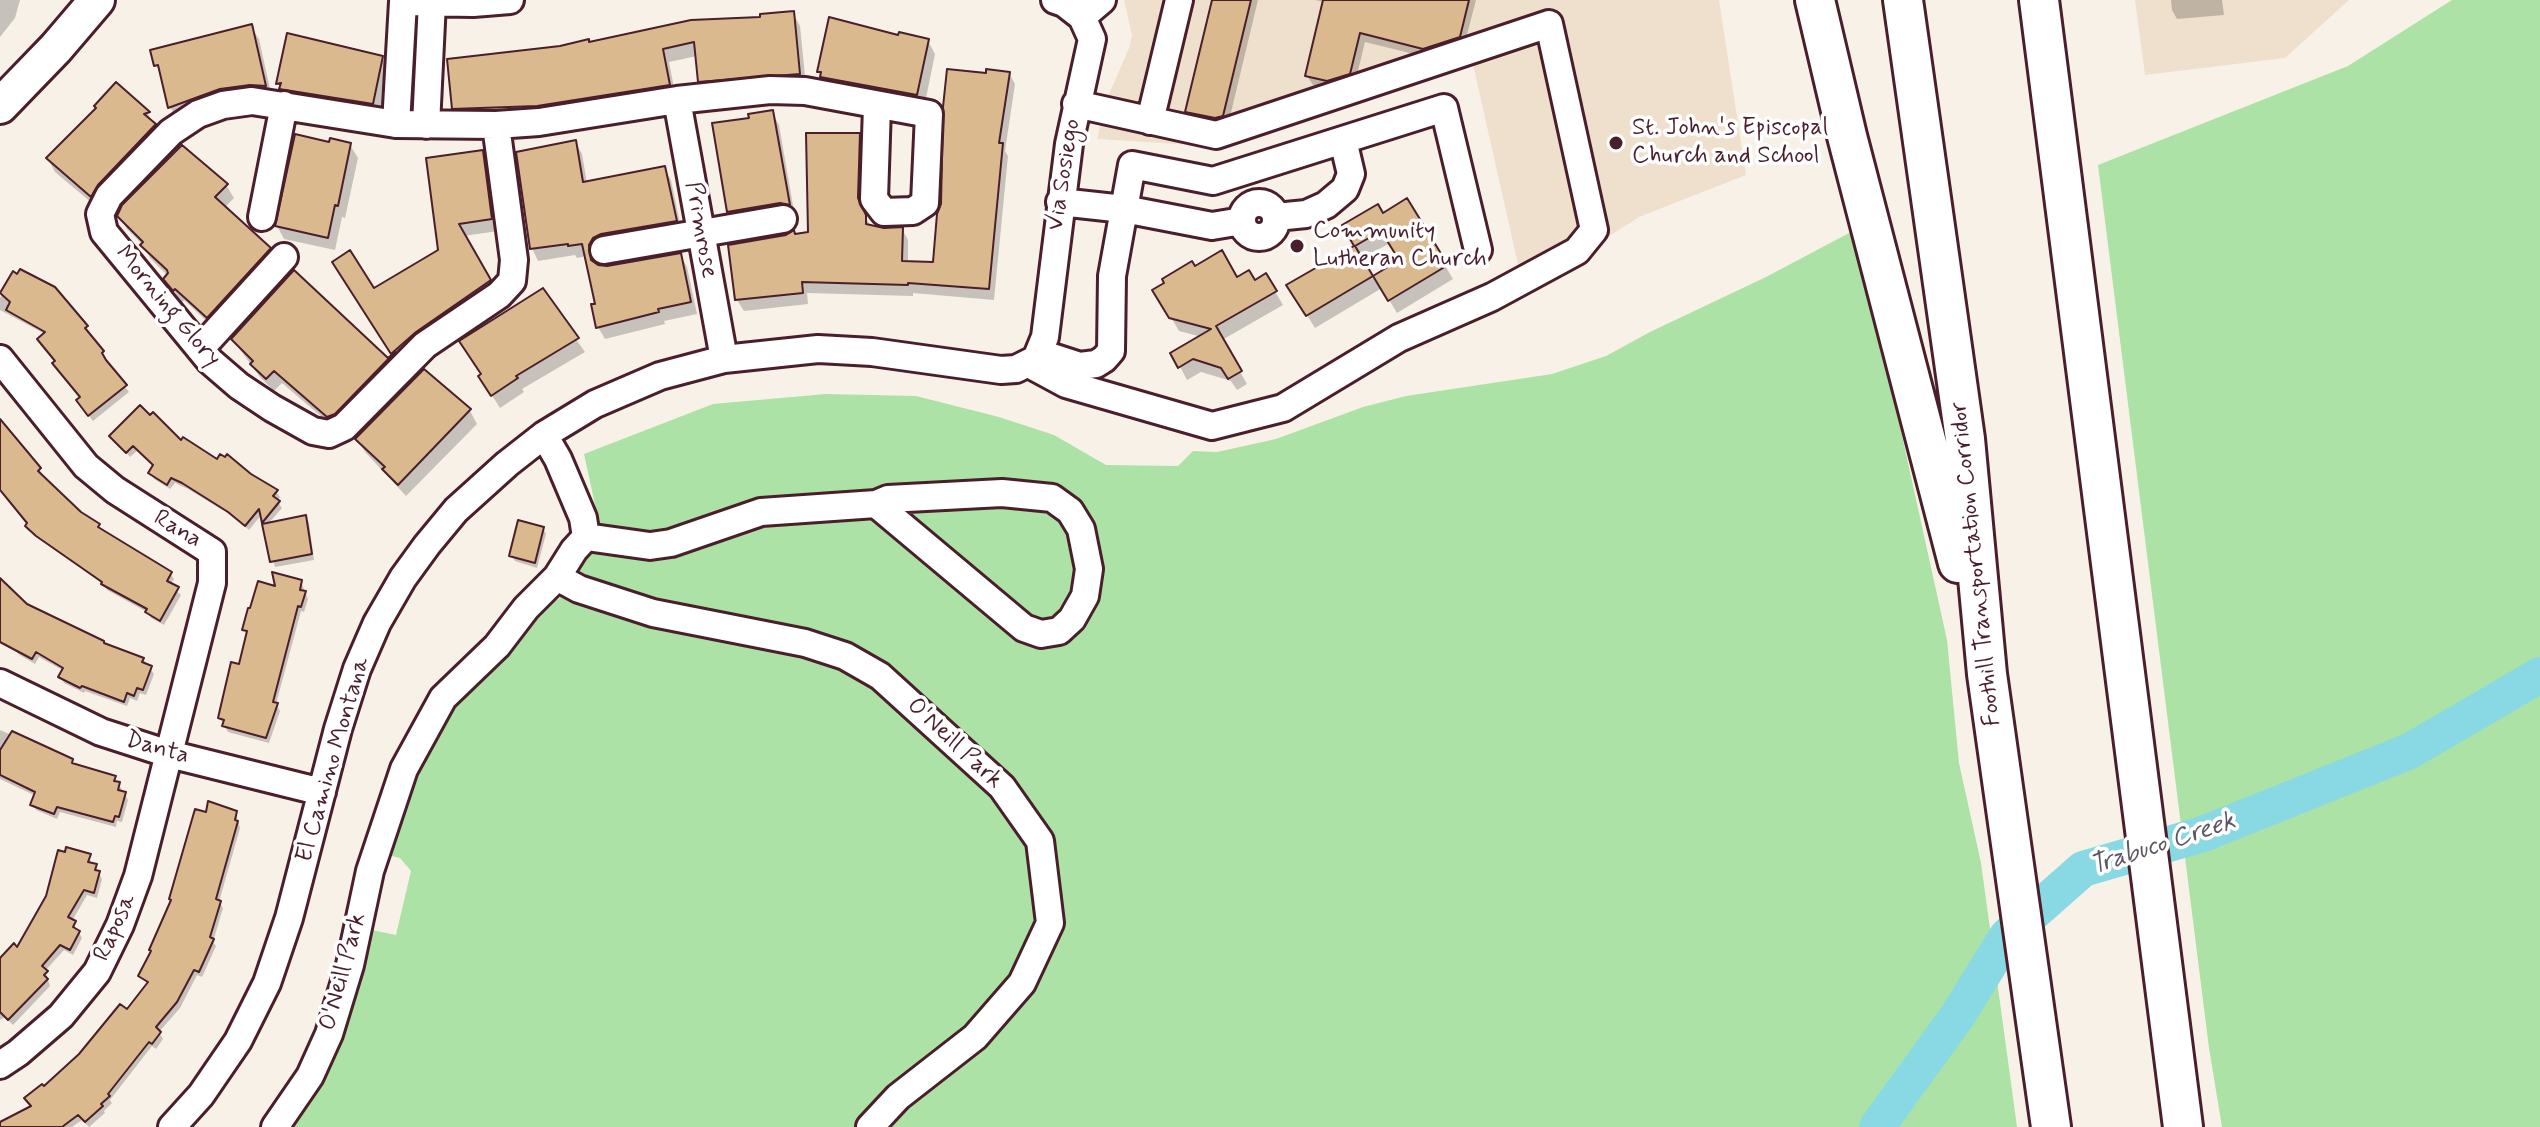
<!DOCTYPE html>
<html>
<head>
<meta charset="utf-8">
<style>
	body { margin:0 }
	canvas { display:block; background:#f8f1e8 }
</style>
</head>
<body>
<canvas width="2540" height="1127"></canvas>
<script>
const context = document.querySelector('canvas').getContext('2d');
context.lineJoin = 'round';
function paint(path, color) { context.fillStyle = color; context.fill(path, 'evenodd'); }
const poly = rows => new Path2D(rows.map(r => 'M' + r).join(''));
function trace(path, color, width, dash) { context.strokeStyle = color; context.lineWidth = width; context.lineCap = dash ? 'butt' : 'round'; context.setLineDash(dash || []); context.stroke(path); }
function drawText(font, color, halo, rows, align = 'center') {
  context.font = font + ' Mynerve,sans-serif'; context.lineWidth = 7; context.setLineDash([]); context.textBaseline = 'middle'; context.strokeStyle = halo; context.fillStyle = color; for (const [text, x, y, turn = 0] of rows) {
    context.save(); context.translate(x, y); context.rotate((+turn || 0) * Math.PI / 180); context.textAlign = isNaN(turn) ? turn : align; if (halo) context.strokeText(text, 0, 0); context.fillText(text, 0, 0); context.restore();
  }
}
paint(poly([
	[1124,0,1719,0,1746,175,1639,217,1524,291,1472,60,1208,146,1097,139,1106,101,1129,48,1132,35],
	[2135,0,2349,0,2285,58,2145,75]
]), '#efe0cd');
paint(poly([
	[2452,0,2540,0,2540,1127,2222,1127,2209,1048,2098,165,2348,66],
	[1851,232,1899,422,1947,640,1959,763,1981,863,2017,1127,286,1127,331,1058,351,1015,367,929,396,935,411,871,400,858,384,854,412,780,457,698,540,608,559,599,588,550,599,523,584,454,713,404,826,394,916,396,999,417,1054,435,1106,465,1178,466,1193,451,1217,452,1276,439,1363,407,1406,396,1552,374,1606,356,1650,332,1766,277]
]), '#ace2a5');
paint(poly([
	[0,0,20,0,15,18,0,37],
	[1214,0,1258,0,1228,125,1193,121,1187,111],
	[1315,0,1476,0,1464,46,1430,58,1365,42,1355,83,1333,90,1313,85,1307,76,1325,2],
	[2171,0,2222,0,2224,15,2177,19,2172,10],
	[793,13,800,26,806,86,707,94,700,81,697,56,669,62,676,98,461,121,454,108,762,19],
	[251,27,259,39,272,98,178,120,170,107,164,79,156,65],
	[900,37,928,41,935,54,924,108,829,90,819,72],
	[382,58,389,71,379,116,289,102,278,84],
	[1009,73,1015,84,1005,151,1008,156,994,300,913,293,913,296,807,293,808,304,744,311,737,300,795,236,810,234,859,135,865,146,863,212,871,227,902,229,908,240,908,263,935,264,988,75],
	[116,85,148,114,162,138,98,208,55,172,48,159,97,109],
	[772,112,779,125,795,217,737,225,729,212,714,125,751,119],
	[575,142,582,154,587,183,664,168,671,180,682,233,595,256,595,264,606,268,680,255,687,267,697,314,664,321,665,324,605,339,598,327,597,305,586,256,577,258,575,255,538,261,532,248],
	[331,144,350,145,358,158,345,218,342,217,335,250,284,239,277,226],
	[482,152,489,164,498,231,464,236,497,292,336,429,282,383,274,391,260,377,233,340,294,272,388,361,394,356,341,275,374,291,440,251],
	[226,185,234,198,224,208,269,249,277,262,215,329,184,300,182,303,166,279,168,276,150,258,143,245,127,229,119,216],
	[1406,201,1453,279,1397,313,1382,288,1315,328,1289,286,1357,247,1345,226,1382,216],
	[1390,243,1402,261,1373,279,1361,259],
	[1195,269,1254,283,1266,276,1283,305,1222,340,1247,384,1237,390,1231,381,1201,372,1187,380,1173,353,1202,337,1179,331,1155,290],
	[13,274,53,289,86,327,89,333,88,335,106,358,104,360,129,392,93,421,82,407,82,398,57,362,45,334,0,310,0,298],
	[542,291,585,352,522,389,524,392,500,408,488,389],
	[424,371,470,411,477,424,406,496,365,452,357,439],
	[0,424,39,469,43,475,41,476,80,513,98,525,102,532,170,573,174,579,170,585,181,595,164,625,151,618,147,612,107,590,104,585,31,532,27,526,29,524,0,489],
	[112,437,182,443,250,476,276,492,280,497,277,501,282,508,268,524,305,517,309,523,314,560,275,567,262,514,249,530,234,517,188,489,175,483,170,489,154,479,151,473,155,467,137,451,130,457],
	[543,528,546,534,537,568,515,561,511,555],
	[301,582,308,599,304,612,301,611,276,704,280,711,269,743,228,732,220,718,240,666,248,636,244,630,277,589],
	[0,584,25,606,105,645,143,659,154,674,146,695,140,693,137,701,130,698,127,706,85,691,84,693,64,683,61,677,64,671,39,657,35,664,18,654,0,626],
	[0,730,72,761,75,766,115,778,128,800,122,822,117,821,116,827,60,812,57,819,36,810,33,804,36,796,0,779],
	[236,813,240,828,219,902,223,908,213,942,216,946,202,977,197,975,180,1008,159,1032,163,1039,156,1049,152,1046,110,1100,112,1103,104,1111,105,1113,89,1127,82,1120,72,1127,0,1127,0,1124,33,1107,43,1089,128,1012,149,985,140,976,152,953,207,814],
	[89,856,92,865,95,866,102,879,97,898,87,895,72,921,82,938,73,955,64,950,45,971,50,986,13,1025,5,1017,0,1020,0,967,19,948]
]), '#0003');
trace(poly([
	[1877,1127,1958,1015,2007,936,2083,869,2203,834,2410,751,2540,675]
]), '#88d9e3', 36);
const building = poly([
	[1212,0,1251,0,1223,116,1215,118,1185,112,1212,0],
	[1323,0,1469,0,1460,37,1423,49,1360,33,1350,74,1327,81,1305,76,1323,0],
	[794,11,800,74,698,82,694,42,663,49,670,85,537,106,452,109,447,59,560,46,589,39,589,42,691,20,760,17,760,14,794,11],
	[829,17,898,35,899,32,929,39,917,95,820,77,821,72,817,72,829,17],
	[252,24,266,86,250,85,220,89,168,108,158,65,154,66,150,50,252,24],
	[287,33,383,56,373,104,279,89,281,83,276,84,287,33],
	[947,69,986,73,986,69,1010,72,999,143,1003,143,989,289,908,283,908,285,802,282,803,293,735,300,728,245,786,235,794,230,795,234,808,232,806,133,860,133,858,198,866,215,866,224,884,228,903,227,902,261,933,262,937,214,941,204,943,107,947,69],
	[116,82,150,112,144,114,156,124,98,185,91,197,46,158,96,108,94,106,116,82],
	[773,110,790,205,780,203,727,212,712,123,749,118,748,114,773,110],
	[295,134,329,142,330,138,351,143,338,206,335,205,328,238,275,226,295,134],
	[576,140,583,182,665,166,677,221,601,234,593,238,589,245,591,260,598,265,607,266,681,253,691,302,658,309,659,312,596,328,591,304,595,304,582,244,568,246,568,244,530,249,516,152,576,140],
	[182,145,228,184,215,197,271,248,207,318,175,289,173,291,163,279,168,273,167,270,140,245,143,242,117,216,122,205,182,145],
	[483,150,492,219,459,224,491,280,416,332,391,354,332,262,350,250,374,288,438,250,426,158,483,150],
	[1407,198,1448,265,1388,301,1373,276,1306,316,1286,285,1354,246,1342,225,1378,204,1383,213,1407,198],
	[1381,231,1399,260,1373,276,1355,246,1381,231],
	[1222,250,1237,277,1249,270,1255,280,1266,273,1277,291,1216,326,1242,371,1228,379,1221,368,1193,359,1178,368,1170,353,1211,329,1169,318,1152,290,1164,283,1162,279,1192,261,1195,266,1222,250],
	[20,269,55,287,88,326,85,328,104,351,102,353,106,360,127,385,88,416,76,400,80,397,52,363,55,361,37,339,45,332,6,310,10,302,0,293,13,271,17,274,20,269],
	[294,270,388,358,395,352,335,414,327,417,274,371,266,379,250,364,253,361,231,339,294,270],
	[543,288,579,338,516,376,518,378,491,396,478,376,481,374,459,341,543,288],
	[424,369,471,409,398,485,382,469,385,467,355,439,424,369],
	[140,405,150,415,153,412,181,440,183,437,217,459,220,454,225,457,227,454,251,474,278,490,273,496,280,501,262,523,259,509,245,526,228,512,182,483,171,478,167,485,148,473,153,465,133,446,126,453,109,436,140,405],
	[0,419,41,468,38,471,81,512,100,524,98,527,172,572,167,581,179,587,160,621,145,612,147,609,101,584,102,582,36,536,25,526,27,523,0,490,0,419],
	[306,515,312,554,270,562,262,524,306,515],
	[518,520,544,527,535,563,509,556,518,520],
	[272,572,302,580,300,590,306,591,301,607,298,606,273,702,278,703,266,738,222,726,224,720,218,718,231,662,239,664,247,631,242,630,248,608,250,608,258,581,275,586,272,572],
	[0,578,27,604,104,641,104,643,144,658,142,662,152,666,143,690,137,688,134,696,127,693,124,702,82,686,80,688,58,677,63,668,36,652,32,659,0,642,0,578],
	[12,731,73,759,72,763,116,776,114,781,120,782,118,790,126,792,119,817,115,816,113,822,57,807,54,814,30,805,35,792,0,775,0,750,12,731],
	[208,801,237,811,235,820,238,821,216,899,221,901,210,937,214,939,199,972,194,970,177,1002,156,1027,161,1032,152,1044,149,1042,108,1094,110,1096,101,1104,103,1106,85,1122,78,1115,62,1127,0,1127,0,1122,31,1106,24,1098,42,1084,44,1086,79,1054,120,1004,127,1009,148,982,138,976,151,951,149,950,171,900,169,899,195,809,206,812,208,801],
	[66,847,91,854,88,862,97,864,95,870,100,871,94,893,84,890,68,917,76,921,73,927,80,931,70,950,60,945,42,966,48,971,44,975,48,979,8,1020,0,1012,0,958,14,943,17,947,46,896,58,850,65,852,66,847]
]);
paint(building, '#dbb98e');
trace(building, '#4a1f2b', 2);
const minor = poly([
	[414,2,473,3,510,0],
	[1082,17,1102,0],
	[677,100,724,359],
	[1150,121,1179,0],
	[396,124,403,2],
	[426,125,432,2],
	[496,125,514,260,512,281,499,295,425,345,344,427,329,434,313,431,272,408,239,386,210,361,104,232,100,214,109,196,171,132,198,114,223,105,252,101,396,124,496,125,539,122,677,100,770,90,805,91,929,114,925,203,913,211,884,212,874,199,877,106],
	[1060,202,1124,209,1212,226,1242,221],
	'1242 220a17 17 0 1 1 34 0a17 17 0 1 1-34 0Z',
	[262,217,284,105],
	[1276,217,1306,214,1326,205,1345,189,1351,174,1343,140],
	[604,250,783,219],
	[200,349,284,257],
	[1040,353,1080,366,1096,364,1104,359,1111,351,1112,276,1132,165,1213,181,1444,108,1478,250],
	[0,359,86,466,115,490,212,552,212,583,138,876,120,925,97,972,61,1016,18,1053,0,1065],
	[1029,364,1066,384,1212,426,1283,408,1399,338,1492,297,1577,251,1594,230,1549,24,1216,135,1076,104],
	[544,435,558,459,583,518,586,537],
	[586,537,650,546,671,543,761,512,876,504,888,499,1002,493,1052,498,1070,511,1081,529,1089,569,1085,596,1072,619,1059,631,1041,634,1024,628,876,504],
	[557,577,579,589,653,613,805,643,845,656,880,676,1002,787,1040,841,1050,923,1022,983,975,1037,898,1097,870,1127],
	[0,683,101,732,169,754,322,792],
	[172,1127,201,1095,238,1041,267,983,289,918,338,729,357,669,377,623,403,578,427,545,456,510,507,464,544,435,595,404,660,376,724,359,818,349,872,352,1001,370,1016,369,1036,359,1045,337,1069,144,1092,39,1082,17,1064,3,1055,0],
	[275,1127,310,1076,329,1034,350,965,370,871,404,769,443,698,497,646,526,608,557,577,574,550,586,537]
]);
const major = poly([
	[0,106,56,48,97,0]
]);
const highway = poly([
	[1815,0,1847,136,1958,563],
	[1903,0,1965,439,1987,674,2051,1127],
	[2039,0,2183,1127]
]);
trace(minor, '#4a1f2b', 32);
trace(major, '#4a1f2b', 40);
trace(highway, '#4a1f2b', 44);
trace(minor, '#fff', 26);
trace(major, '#fff', 34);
trace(highway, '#fff', 38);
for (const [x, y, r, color] of [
	[1616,143,8,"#4a1f2b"],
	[1297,246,8,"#4a1f2b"]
]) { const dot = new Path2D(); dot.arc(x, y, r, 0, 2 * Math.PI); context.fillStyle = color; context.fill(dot); trace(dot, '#fff', 3); }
drawText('24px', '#4a1f2b', '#fff', [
	["St. John's Episcopal",1632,129],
	["Church and School",1632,157],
	["Community",1313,232],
	["Lutheran Church",1313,260]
], 'left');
drawText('24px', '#4a1f2b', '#fff', [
	["Via Sosiego",1065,175,-81],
	["Primrose",700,230,80],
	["Morning Glory",167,307,50],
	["Rana",177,530,31],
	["Foothill Transportation Corridor",1977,564,-96],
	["O'Neill Park",954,744,43],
	["Danta",157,749,16],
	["El Camino Montana",334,760,-74],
	["Raposa",116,928,-66],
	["O'Neill Park",344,972,-75]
]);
drawText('italic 26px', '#5d5762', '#fff', [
	["Trabuco Creek",2163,845,-18]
]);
</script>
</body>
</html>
